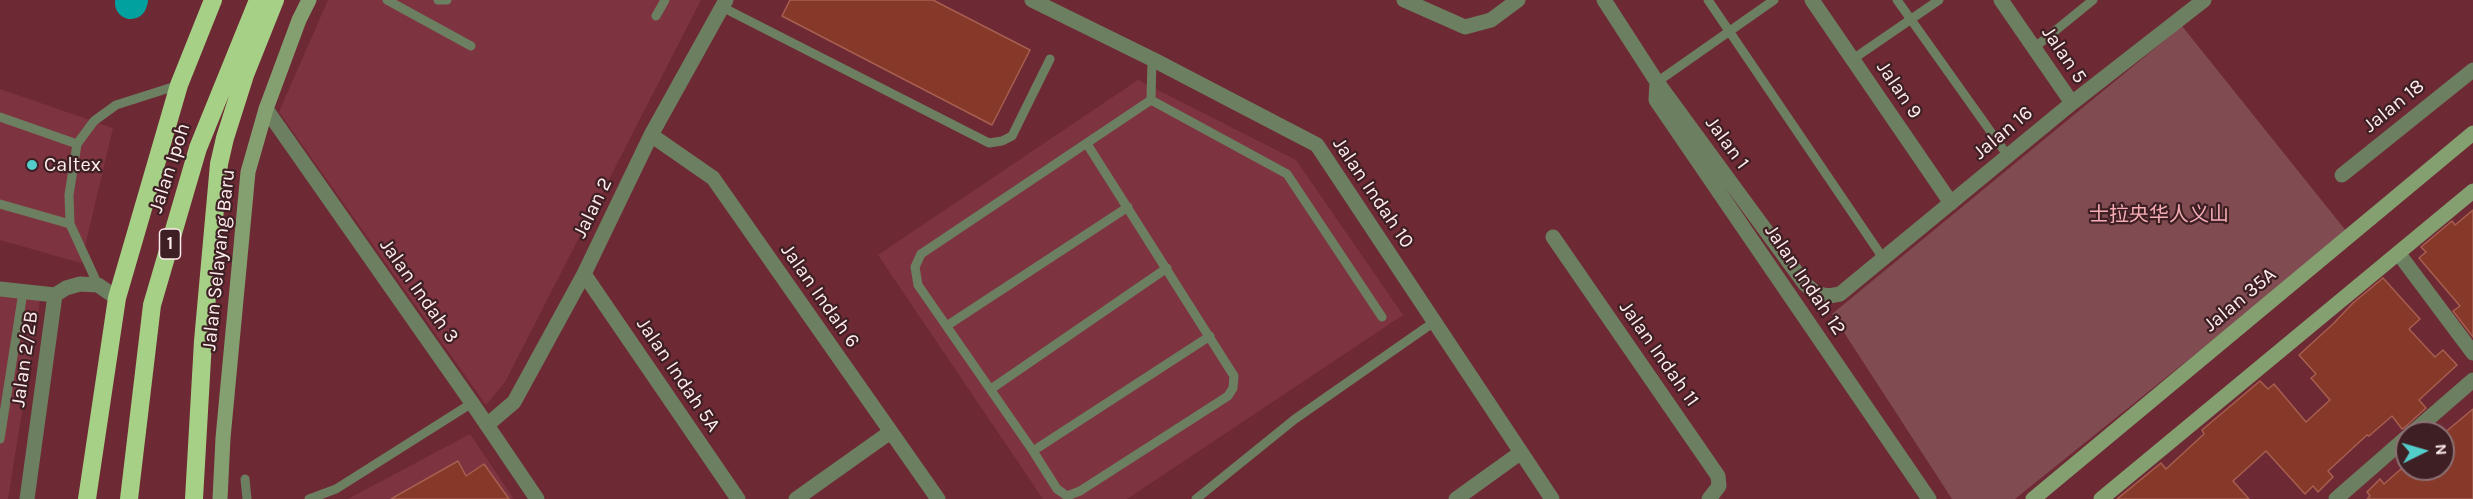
<!DOCTYPE html>
<html>
<head>
<meta charset="utf-8">
<style>
	body { margin:0 }
	#map { position:relative; width:2473px; height:499px; overflow:hidden; background:#6d2934; font-family:Karla,sans-serif }
	canvas { display:block }
	.north { position:absolute; left:2395px; top:421px; width:60px; height:60px; box-sizing:border-box; background:#3e1f23; border:2px solid #8b7174; border-radius:50%; rotate:85deg; font-size:16px; font-weight:700; line-height:24px; text-align:center; color:#feeced }
	.north::after { content:''; display:block; margin:auto; width:21px; height:27px; background:#53cdca; clip-path:polygon(50% 0,100% 100%,50% 72%,0 100%) }
</style>
</head>
<body>
<div id="map">
<canvas width="2473" height="499"></canvas>
<div class="north">N</div>
</div>
<script>
const context = document.querySelector('canvas').getContext('2d');
context.lineJoin = 'round';
function paint(path, color) { context.fillStyle = color; context.fill(path, 'evenodd'); }
const poly = rows => new Path2D(rows.map(r => 'M' + r).join(''));
function trace(path, color, width, dash) { context.strokeStyle = color; context.lineWidth = width; context.lineCap = dash ? 'butt' : 'round'; context.setLineDash(dash || []); context.stroke(path); }
function drawText(font, color, halo, rows, align = 'center') {
  context.font = font + ' Karla,"Noto Sans SC",sans-serif'; context.lineWidth = 4.5; context.setLineDash([]); context.textBaseline = 'middle'; context.strokeStyle = halo; context.fillStyle = color; for (const [text, x, y, turn = 0] of rows) {
    context.save(); context.translate(x, y); context.rotate((+turn || 0) * Math.PI / 180); context.textAlign = isNaN(turn) ? turn : align; if (halo) context.strokeText(text, 0, 0); context.fillText(text, 0, 0); context.restore();
  }
}
paint(poly([
	[328,0,701,0,505,382,486,405,279,112],
	[1138,80,1296,160,1403,315,1127,499,1043,499,878,255],
	[0,89,113,128,81,263,0,240],
	[0,282,42,287,8,499,0,499],
	[470,434,514,499,348,499]
]), '#7d3440');
paint(poly([
	[2182,26,2347,232,2015,499,1952,499,1832,314]
]), '#804b51');
trace(poly([
	[131,3,132,0]
]), '#00a19e', 32);
const building = poly([
	[790,0,933,0,1030,50,992,125,782,16,790,0],
	[2473,210,2473,337,2453,311,2460,306,2419,258,2426,252,2421,247,2452,221,2455,225,2473,210],
	[2383,278,2420,319,2409,329,2435,357,2443,350,2457,365,2419,400,2426,408,2404,428,2402,429,2392,416,2369,436,2367,435,2328,471,2333,477,2318,492,2313,486,2305,494,2266,451,2233,481,2249,499,2117,499,2161,463,2166,469,2204,434,2202,430,2260,381,2268,389,2274,384,2306,422,2330,400,2311,378,2316,374,2299,355,2333,324,2353,303,2383,278],
	[2473,409,2473,499,2367,499,2370,496,2367,492,2380,479,2384,484,2401,469,2443,469,2443,434,2473,409],
	[458,461,466,476,484,464,509,499,391,499,458,461]
]);
paint(building, '#863829');
trace(building, '#a75f50', 1.5);
trace(poly([
	[387,0,471,46],
	[438,0,447,0],
	[1708,0,1883,258],
	[1897,0,2008,156],
	[722,7,989,143,1002,141,1012,136,1050,59],
	[656,16,665,0],
	[2034,48,2093,0],
	[1853,59,1939,0],
	[1657,82,1774,0],
	[1151,100,1287,174,1382,317],
	[0,117,77,144,94,121,116,105,179,85],
	[1087,144,1234,376,1233,388,1228,396,1080,491,1067,496,1057,489,1033,451,918,285,915,267,921,254,1151,100,1152,59],
	[0,204,70,224,98,285],
	[70,224,69,195,77,144],
	[948,325,1128,207],
	[991,389,1167,268],
	[0,439,23,292],
	[1033,451,1210,336],
	[245,479,247,499],
	[309,499,336,489,472,403],
	[1196,499,1295,419,1434,322]
]), '#6d7f61', 9);
trace(poly([
	[1032,0,1152,59,1317,145,1552,499],
	[1404,0,1465,27,1491,20,1518,0],
	[1604,0,1657,82,1805,284,1817,294,1829,296,1840,294,2072,103,2204,0],
	[1812,0,1951,203],
	[2001,0,2072,103],
	[1657,82,1656,100,1929,499],
	[266,109,472,403,537,499],
	[651,135,713,178,938,499],
	[2342,175,2473,70],
	[1553,237,1718,476,1719,486,1709,499],
	[2399,254,2473,353],
	[584,274,738,499],
	[0,289,55,295],
	[55,295,66,288,80,284,98,285,117,298],
	[487,425,514,402,584,274,651,135,726,0],
	[2412,433,2473,380],
	[27,499,55,295],
	[796,499,889,433],
	[1456,499,1520,453],
	[2336,499,2407,437]
]), '#6d7f61', 15);
trace(poly([
	[220,499,223,438,248,172,266,109,299,20,309,0],
	[2033,499,2473,133],
	[2101,499,2473,191]
]), '#84a070', 15);
trace(poly([
	[87,499,117,298,179,85,213,0],
	[129,499,152,305,198,148,258,0],
	[194,499,203,341,219,164,225,138,245,75,275,0]
]), '#a5d085', 18);
for (const [x, y, r, color] of [
	[32,165,6,"#53cdca"]
]) { const dot = new Path2D(); dot.arc(x, y, r, 0, 2 * Math.PI); context.fillStyle = color; context.fill(dot); trace(dot, '#3e1f23', 2); }
for (const [x, y, w] of [
	[170,244,21]
]) { const box = new Path2D(); box.roundRect(x - w / 2, y - 15, w, 30, 4.5); context.fillStyle = '#3e1f23'; context.fill(box); trace(box, '#feeced', 1.5); }
drawText('bold 18px', '#feeced', null, [
	["1",170,244]
]);
drawText('20px', '#feeced', '#3e1f23', [
	["Jalan 5",2064,55,56],
	["Jalan 9",1899,90,56],
	["Jalan 18",2394,106,-39],
	["Jalan 16",2003,133,-40],
	["Jalan 1",1727,143,54],
	["Jalan Ipoh",170,168,-72],
	["Jalan Indah 10",1373,193,56],
	["Jalan 2",593,208,-64],
	["Jalan Selayang Baru",219,260,-84],
	["Jalan Indah 12",1805,280,56],
	["Jalan Indah 3",419,291,55],
	["Jalan Indah 6",820,296,55],
	["Jalan 35A",2240,300,-40],
	["Jalan Indah 11",1659,354,55],
	["Jalan 2/2B",25,359,-82],
	["Jalan Indah 5A",678,375,56]
]);
drawText('20px', '#feeced', '#3e1f23', [
	["Caltex",44,165]
], 'left');
drawText('20px', '#f4adb4', '#3e1f23', [
	["士拉央华人义山",2159,215]
]);
</script>
</body>
</html>
